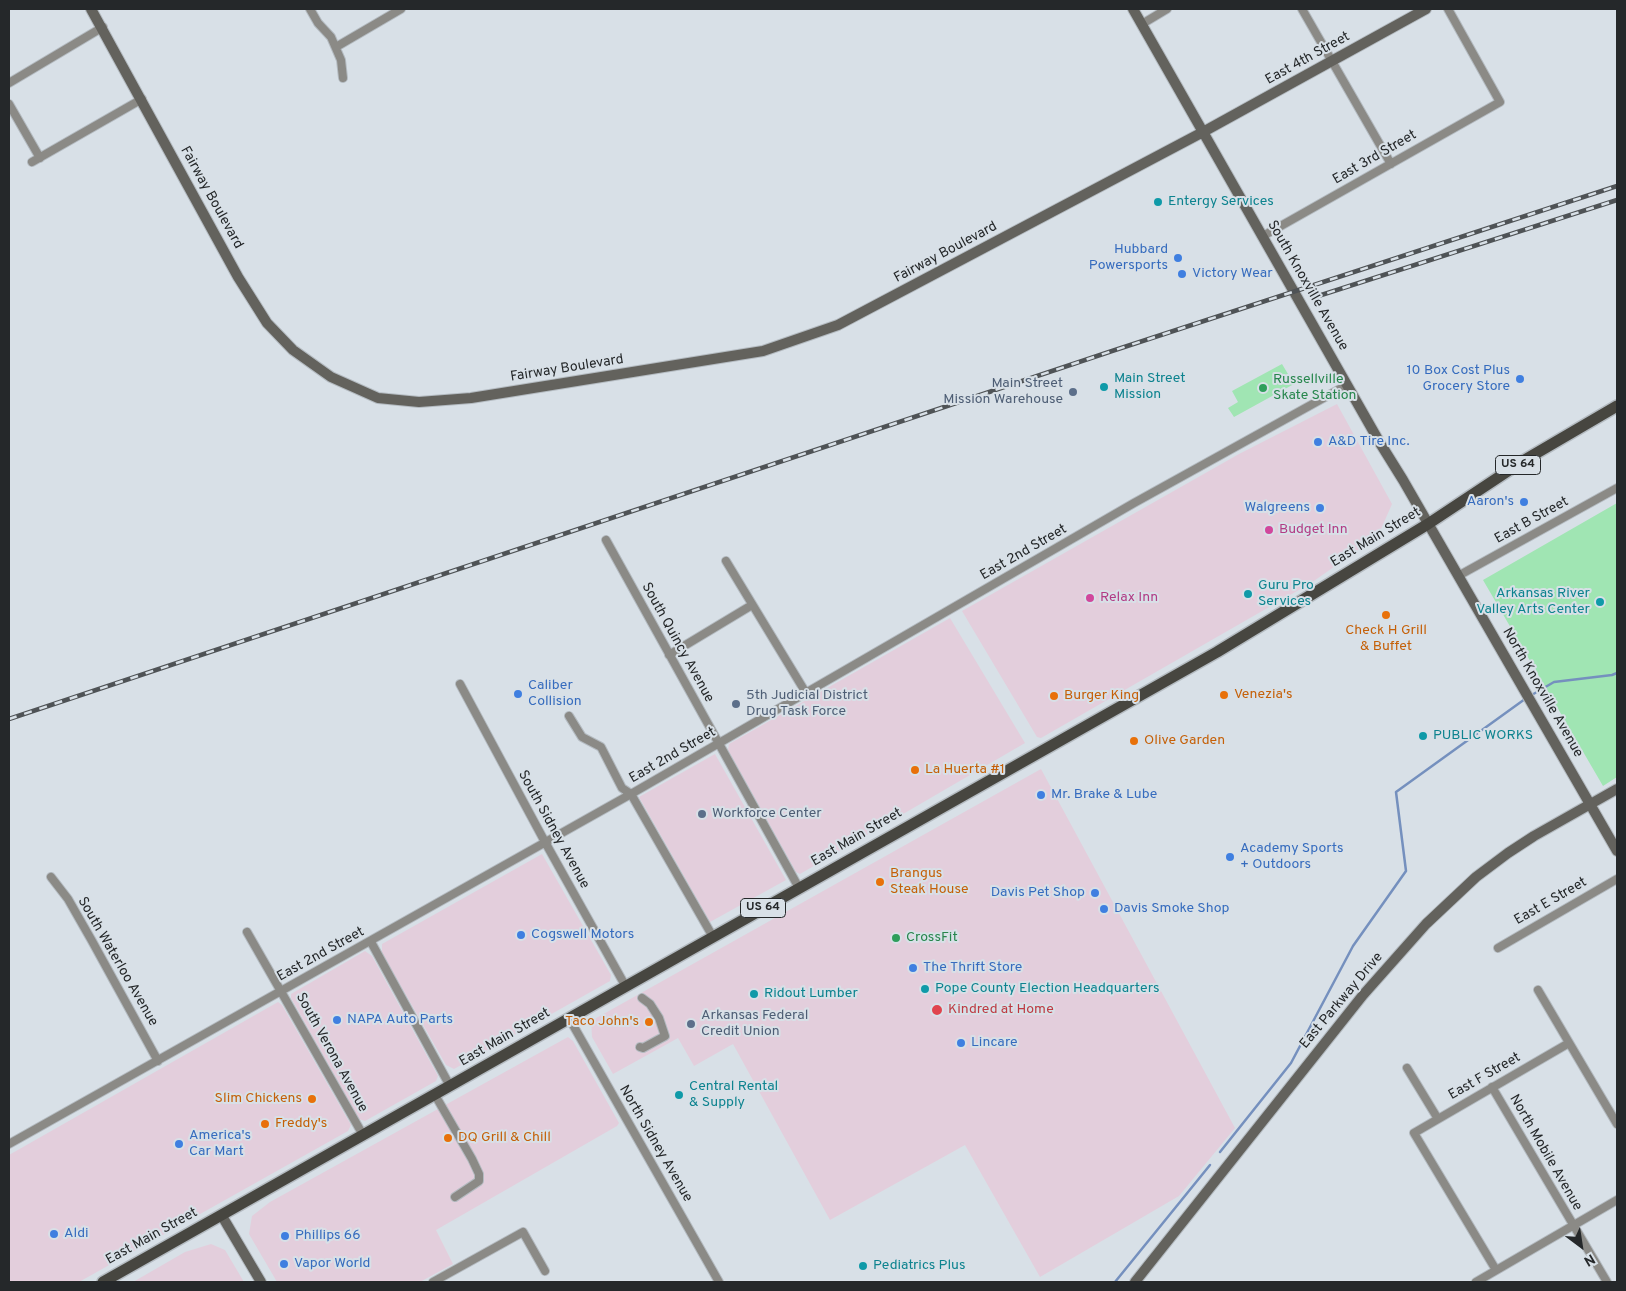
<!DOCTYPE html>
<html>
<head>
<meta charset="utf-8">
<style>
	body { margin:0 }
	#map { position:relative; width:1626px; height:1291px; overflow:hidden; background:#d8e0e7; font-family:Overpass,sans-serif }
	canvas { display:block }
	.frame { position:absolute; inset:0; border:10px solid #25282a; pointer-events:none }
	.north { position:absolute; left:1556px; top:1221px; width:50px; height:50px; -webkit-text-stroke:4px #d8e0e7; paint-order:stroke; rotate:149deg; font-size:14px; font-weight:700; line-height:20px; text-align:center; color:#25282a }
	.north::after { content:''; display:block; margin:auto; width:18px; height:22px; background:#25282a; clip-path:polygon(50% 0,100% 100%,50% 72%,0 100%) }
</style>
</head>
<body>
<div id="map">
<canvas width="1626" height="1291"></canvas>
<div class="frame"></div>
<div class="north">N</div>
</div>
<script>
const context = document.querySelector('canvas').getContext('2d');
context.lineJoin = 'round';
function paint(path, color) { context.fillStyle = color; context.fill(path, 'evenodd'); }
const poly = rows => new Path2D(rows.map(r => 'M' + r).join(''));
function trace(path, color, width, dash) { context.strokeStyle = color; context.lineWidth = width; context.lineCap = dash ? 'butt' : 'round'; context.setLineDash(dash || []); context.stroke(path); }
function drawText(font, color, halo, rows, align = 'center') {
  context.font = font + ' Overpass,sans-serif'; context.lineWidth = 4; context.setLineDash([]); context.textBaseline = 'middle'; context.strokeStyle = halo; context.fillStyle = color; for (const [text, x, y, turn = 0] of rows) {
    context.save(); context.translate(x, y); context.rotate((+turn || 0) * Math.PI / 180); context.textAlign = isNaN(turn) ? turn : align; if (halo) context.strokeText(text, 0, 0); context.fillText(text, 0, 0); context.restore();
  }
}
paint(poly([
	[1337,404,1392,504,1378,536,1311,583,1041,738,1037,737,962,611,1239,454],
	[950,618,1025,743,800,874,796,872,728,750,729,744],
	[715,754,786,880,710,922,639,797],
	[1041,769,1235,1128,1179,1196,1040,1277,965,1145,830,1220,733,1044,694,1066,678,1038,613,1074,592,1037,591,1021],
	[542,854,611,975,610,981,454,1069,446,1065,382,953,382,944],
	[365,951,372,956,438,1076,436,1081,365,1121,359,1119,291,998,291,994],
	[278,1002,282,1005,351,1125,348,1131,79,1282,9,1282,9,1155],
	[568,1037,573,1041,619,1123,617,1126,436,1230,453,1264,420,1282,277,1282,249,1234,252,1216,270,1202],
	[211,1244,225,1250,244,1282,133,1282,185,1252]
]), '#e3cedc');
paint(poly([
	[1282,364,1294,384,1234,417,1228,408,1238,402,1232,391],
	[1617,503,1617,777,1603,786,1483,580]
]), '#a0e5b3');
trace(poly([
	[1530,696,1554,682,1612,675,1617,673],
	[1220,1152,1291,1063,1353,946,1406,871,1396,792,1525,699],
	[1115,1282,1210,1165]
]), '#7590be', 2.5);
const street = poly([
	[310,9,318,23,331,37,341,60,343,78],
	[1302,9,1391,164],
	[1142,24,1167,9],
	[336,47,401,9],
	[9,83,103,27],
	[9,104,40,158],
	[32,162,142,99],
	[1263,236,1500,102,1448,9],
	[606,540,799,888],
	[726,561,806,693],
	[1458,576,1617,488],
	[669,655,752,605],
	[460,684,545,842,626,987],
	[569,716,582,737,601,747,622,788,631,794,713,937],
	[51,877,68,899,92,941,158,1061],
	[247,932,363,1135],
	[371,942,450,1086],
	[1498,948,1617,879],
	[1538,990,1617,1124],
	[569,1018,719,1282],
	[640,1047,643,1048,665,1036,659,1018,650,1004,642,998],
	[1407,1068,1438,1119],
	[1492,1087,1607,1282],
	[435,1095,472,1159,479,1174,479,1181,455,1197],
	[9,1144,631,794,1134,503,1347,385],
	[1496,1270,1414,1133,1569,1043],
	[433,1282,523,1232,545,1271],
	[1476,1282,1617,1200]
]);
const secondary = poly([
	[91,9,238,277,267,323,293,350,331,377,378,398,419,402,471,398,763,351,838,325,1203,132,1426,9],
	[1133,9,1380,443,1403,480,1617,851],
	[222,1216,261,1282],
	[1135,1282,1363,995,1426,924,1476,877,1508,853,1534,836,1617,789]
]);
const primary = poly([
	[103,1282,1217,652,1428,524,1523,461,1617,406]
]);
trace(street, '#b4bbc1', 10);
trace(secondary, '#b4bbc1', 12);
trace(primary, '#b4bbc1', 14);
trace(street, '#8b8a86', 8);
trace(secondary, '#63625d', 10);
trace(primary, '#474640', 11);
const rail = poly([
	[1312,298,1617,200],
	[9,719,1112,351,1617,186]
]);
trace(rail, '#4f5356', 4.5);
trace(rail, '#d8e0e7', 2.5, [8]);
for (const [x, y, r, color] of [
	[1158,202,5,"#0f9aa8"],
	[1178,258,5,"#3f7fe0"],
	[1182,274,5,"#3f7fe0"],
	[1520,379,5,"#3f7fe0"],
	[1104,387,5,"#0f9aa8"],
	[1263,388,5,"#2e9e5b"],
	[1073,392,5,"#5c6f8a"],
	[1318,442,5,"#3f7fe0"],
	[1524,502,5,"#3f7fe0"],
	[1320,508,5,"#3f7fe0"],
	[1269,530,5,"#d1479c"],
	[1248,594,5,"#0f9aa8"],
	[1090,598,5,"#d1479c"],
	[1600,602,5,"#0f9aa8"],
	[1386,615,5,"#e8710a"],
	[518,694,5,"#3f7fe0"],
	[1224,695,5,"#e8710a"],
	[1054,696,5,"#e8710a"],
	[736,704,5,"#5c6f8a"],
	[1423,736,5,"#0f9aa8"],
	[1134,741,5,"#e8710a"],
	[915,770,5,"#e8710a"],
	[1041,795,5,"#3f7fe0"],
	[702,814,5,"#5c6f8a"],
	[1230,857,5,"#3f7fe0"],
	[880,882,5,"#e8710a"],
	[1095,893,5,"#3f7fe0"],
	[1104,909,5,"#3f7fe0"],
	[521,935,5,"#3f7fe0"],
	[896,938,5,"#2e9e5b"],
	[913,968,5,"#3f7fe0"],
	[925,989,5,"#0f9aa8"],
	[754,994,5,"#0f9aa8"],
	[937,1010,6,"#e0444e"],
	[337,1020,5,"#3f7fe0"],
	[649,1022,5,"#e8710a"],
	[691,1024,5,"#5c6f8a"],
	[961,1043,5,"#3f7fe0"],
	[679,1095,5,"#0f9aa8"],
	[312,1099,5,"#e8710a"],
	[265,1124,5,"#e8710a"],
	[448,1138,5,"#e8710a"],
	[179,1144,5,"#3f7fe0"],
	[54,1234,5,"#3f7fe0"],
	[285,1236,5,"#3f7fe0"],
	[284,1264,5,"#3f7fe0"],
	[863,1266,5,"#0f9aa8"]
]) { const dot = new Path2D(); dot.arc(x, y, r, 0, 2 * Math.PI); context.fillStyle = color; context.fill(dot); trace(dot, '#d8e0e7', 2); }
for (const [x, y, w] of [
	[1518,465,45],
	[763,908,45]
]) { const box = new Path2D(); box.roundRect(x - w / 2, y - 9.5, w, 19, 4); context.fillStyle = '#d8e0e7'; context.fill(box); trace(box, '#25282a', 1); }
drawText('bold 12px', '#25282a', null, [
	["US 64",1518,465],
	["US 64",763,908]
]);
drawText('14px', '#25282a', '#d8e0e7', [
	["East 4th Street",1308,59,-29],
	["East 3rd Street",1375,158,-30],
	["Fairway Boulevard",211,198,61],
	["Fairway Boulevard",946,253,-28],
	["South Knoxville Avenue",1307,286,60],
	["Fairway Boulevard",567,369,-9],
	["East B Street",1532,521,-29],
	["East Main Street",1376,538,-31],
	["East 2nd Street",1024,553,-30],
	["South Quincy Avenue",677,643,61],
	["North Knoxville Avenue",1542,693,60],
	["East 2nd Street",673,756,-30],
	["South Sidney Avenue",553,830,61],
	["East Main Street",857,838,-30],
	["East E Street",1551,902,-30],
	["East 2nd Street",321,955,-29],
	["South Waterloo Avenue",117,962,60],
	["East Parkway Drive",1342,1001,-50],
	["East Main Street",505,1038,-30],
	["South Verona Avenue",331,1053,61],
	["East F Street",1485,1077,-30],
	["North Sidney Avenue",655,1144,60],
	["North Mobile Avenue",1545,1153,60],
	["East Main Street",152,1237,-29]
]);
drawText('14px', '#0d838f', '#d8e0e7', [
	["Entergy Services",1168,202],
	["Main Street",1114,379],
	["Mission",1114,395],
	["Guru Pro",1258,586],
	["Services",1258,602],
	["Arkansas River",1590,594,"right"],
	["Valley Arts Center",1590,610,"right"],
	["PUBLIC WORKS",1433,736],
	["Pope County Election Headquarters",935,989],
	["Ridout Lumber",764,994],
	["Central Rental",689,1087],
	["& Supply",689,1103],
	["Pediatrics Plus",873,1266]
], 'left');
drawText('14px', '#366cbe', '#d8e0e7', [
	["Hubbard",1168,250,"right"],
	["Powersports",1168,266,"right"],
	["Victory Wear",1192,274],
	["10 Box Cost Plus",1510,371,"right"],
	["Grocery Store",1510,387,"right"],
	["A&D Tire Inc.",1328,442],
	["Aaron's",1514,502,"right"],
	["Walgreens",1310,508,"right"],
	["Caliber",528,686],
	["Collision",528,702],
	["Mr. Brake & Lube",1051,795],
	["Academy Sports",1240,849],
	["+ Outdoors",1240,865],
	["Davis Pet Shop",1085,893,"right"],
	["Davis Smoke Shop",1114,909],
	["Cogswell Motors",531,935],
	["The Thrift Store",923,968],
	["NAPA Auto Parts",347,1020],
	["Lincare",971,1043],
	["America's",189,1136],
	["Car Mart",189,1152],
	["Aldi",64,1234],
	["Phillips 66",295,1236],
	["Vapor World",294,1264]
], 'left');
drawText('14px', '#27864d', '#d8e0e7', [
	["Russellville",1273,380],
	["Skate Station",1273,396],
	["CrossFit",906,938]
], 'left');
drawText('14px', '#4e5e75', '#d8e0e7', [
	["Main Street",1063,384,"right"],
	["Mission Warehouse",1063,400,"right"],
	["5th Judicial District",746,696],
	["Drug Task Force",746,712],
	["Workforce Center",712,814],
	["Arkansas Federal",701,1016],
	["Credit Union",701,1032]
], 'left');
drawText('14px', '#b23c85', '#d8e0e7', [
	["Budget Inn",1279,530],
	["Relax Inn",1100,598]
], 'left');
drawText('14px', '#c56008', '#d8e0e7', [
	["Check H Grill",1386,631,"center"],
	["& Buffet",1386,647,"center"],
	["Venezia's",1234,695],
	["Burger King",1064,696],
	["Olive Garden",1144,741],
	["La Huerta #1",925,770],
	["Brangus",890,874],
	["Steak House",890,890],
	["Taco John's",639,1022,"right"],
	["Slim Chickens",302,1099,"right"],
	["Freddy's",275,1124],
	["DQ Grill & Chill",458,1138]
], 'left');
drawText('14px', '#be3a42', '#d8e0e7', [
	["Kindred at Home",948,1010]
], 'left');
</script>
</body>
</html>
